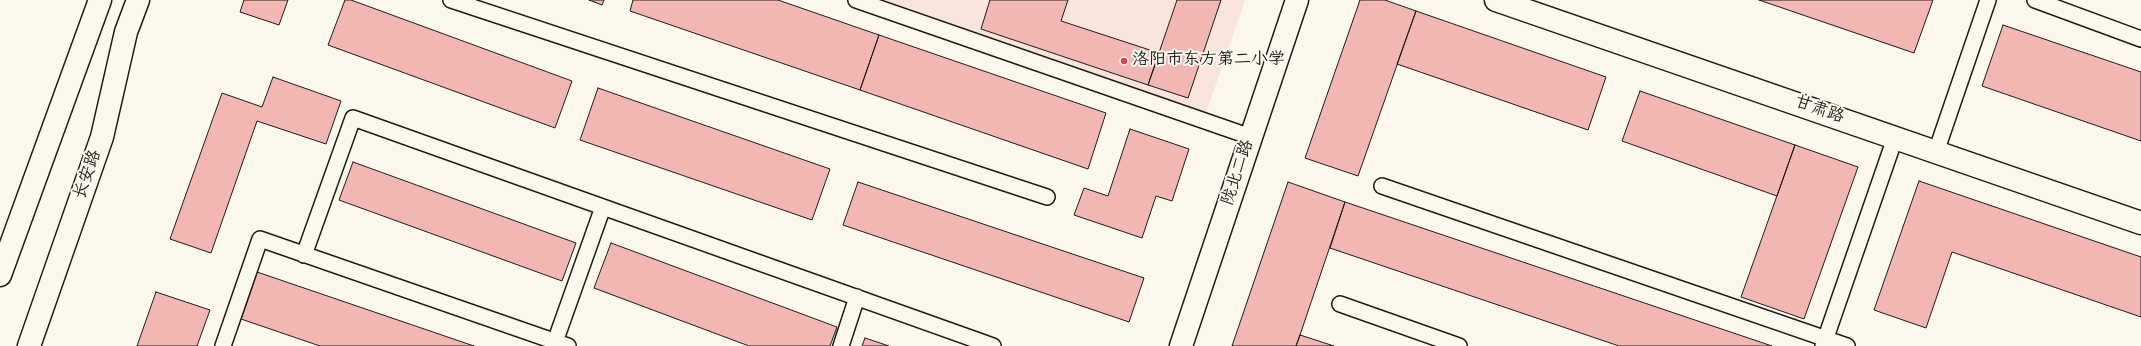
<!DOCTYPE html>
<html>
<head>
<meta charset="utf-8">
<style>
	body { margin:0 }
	canvas { display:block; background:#fbf7ec }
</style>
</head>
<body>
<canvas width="2141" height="346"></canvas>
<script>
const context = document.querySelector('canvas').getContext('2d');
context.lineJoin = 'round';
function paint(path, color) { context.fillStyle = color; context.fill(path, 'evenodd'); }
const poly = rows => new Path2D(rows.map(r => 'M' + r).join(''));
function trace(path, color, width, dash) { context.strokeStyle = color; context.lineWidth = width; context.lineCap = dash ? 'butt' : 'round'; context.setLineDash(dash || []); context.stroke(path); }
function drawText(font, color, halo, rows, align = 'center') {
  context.font = font + ' "Indie Flower","LXGW WenKai TC",sans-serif'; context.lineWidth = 4; context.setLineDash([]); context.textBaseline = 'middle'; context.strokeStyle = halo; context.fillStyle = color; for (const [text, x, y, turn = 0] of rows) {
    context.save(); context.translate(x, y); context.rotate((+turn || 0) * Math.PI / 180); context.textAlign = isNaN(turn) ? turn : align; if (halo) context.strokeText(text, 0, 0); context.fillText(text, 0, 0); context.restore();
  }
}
paint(poly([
	[845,0,1245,0,1203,122]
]), '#f9e4db');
const building = poly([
	[244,0,288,0,279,25,240,12,244,0],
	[345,0,351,0,572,81,555,128,328,45,345,0],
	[589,0,604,0,602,5,589,0],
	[633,0,778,0,879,35,860,90,630,11,633,0],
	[990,0,1068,0,1061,21,1159,53,1148,85,981,29,990,0],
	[1177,0,1221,0,1188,98,1148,85,1177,0],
	[1360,0,1385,0,1416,11,1358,176,1305,158,1360,0],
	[1759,0,1933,0,1914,53,1759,0],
	[1416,11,1606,77,1588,130,1397,64,1416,11],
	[2003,25,2141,72,2141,141,1982,86,2003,25],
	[879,35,1106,113,1088,169,860,90,879,35],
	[273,77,341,101,326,144,257,121,211,253,170,239,222,93,262,107,273,77],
	[598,88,830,169,812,220,580,140,598,88],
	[1640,91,1795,145,1777,196,1622,141,1640,91],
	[1130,129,1189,149,1172,201,1156,196,1142,238,1074,215,1084,188,1108,196,1130,129],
	[1795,145,1858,167,1804,319,1741,297,1795,145],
	[353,162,576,243,562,281,339,200,353,162],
	[1919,181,2141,257,2141,317,1952,252,1926,328,1874,310,1919,181],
	[858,182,1144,278,1129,322,843,225,858,182],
	[1288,182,1345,202,1300,335,1296,346,1232,346,1288,182],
	[1345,202,1772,346,1619,346,1330,248,1345,202],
	[611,243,837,327,830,346,749,346,594,288,611,243],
	[257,272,474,346,320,346,241,319,257,272],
	[156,292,210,310,197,346,137,346,156,292],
	[1300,335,1334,346,1296,346,1300,335],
	[865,338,889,346,862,346,865,338]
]);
paint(building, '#f3b7b3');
trace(building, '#1c1c1c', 1);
const service = poly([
	[451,0,1047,197],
	[856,0,1251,137],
	[2035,0,2141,39],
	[1936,152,1988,0],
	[1382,186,1847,346],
	[304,255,353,118,993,346],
	[1340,304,1459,346],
	[555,342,603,207],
	[223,346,260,239,568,346],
	[841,346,857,297],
	[1823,346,1895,138]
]);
const minor = poly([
	[1496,0,2141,223],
	[1181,346,1297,0]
]);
const secondary = poly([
	[0,275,100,0],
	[29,346,102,137,126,32,138,0]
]);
trace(service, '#1c1c1c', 18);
trace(minor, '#1c1c1c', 25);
trace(secondary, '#1c1c1c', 25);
trace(service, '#fbf7ec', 15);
trace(minor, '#fbf7ec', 22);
trace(secondary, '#fbf7ec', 22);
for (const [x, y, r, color] of [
	[1124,61,4,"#d1495b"]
]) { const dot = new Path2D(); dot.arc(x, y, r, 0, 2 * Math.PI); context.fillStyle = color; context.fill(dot); trace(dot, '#fbf7ec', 1.5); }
drawText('17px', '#1c1c1c', '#fbf7ec', [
	["洛阳市东方第二小学",1132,61]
], 'left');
drawText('17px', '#1c1c1c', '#fbf7ec', [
	["甘肃路",1819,111,19],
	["陇北二路",1239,173,-72],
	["长安路",89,175,-71]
]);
</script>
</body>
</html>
